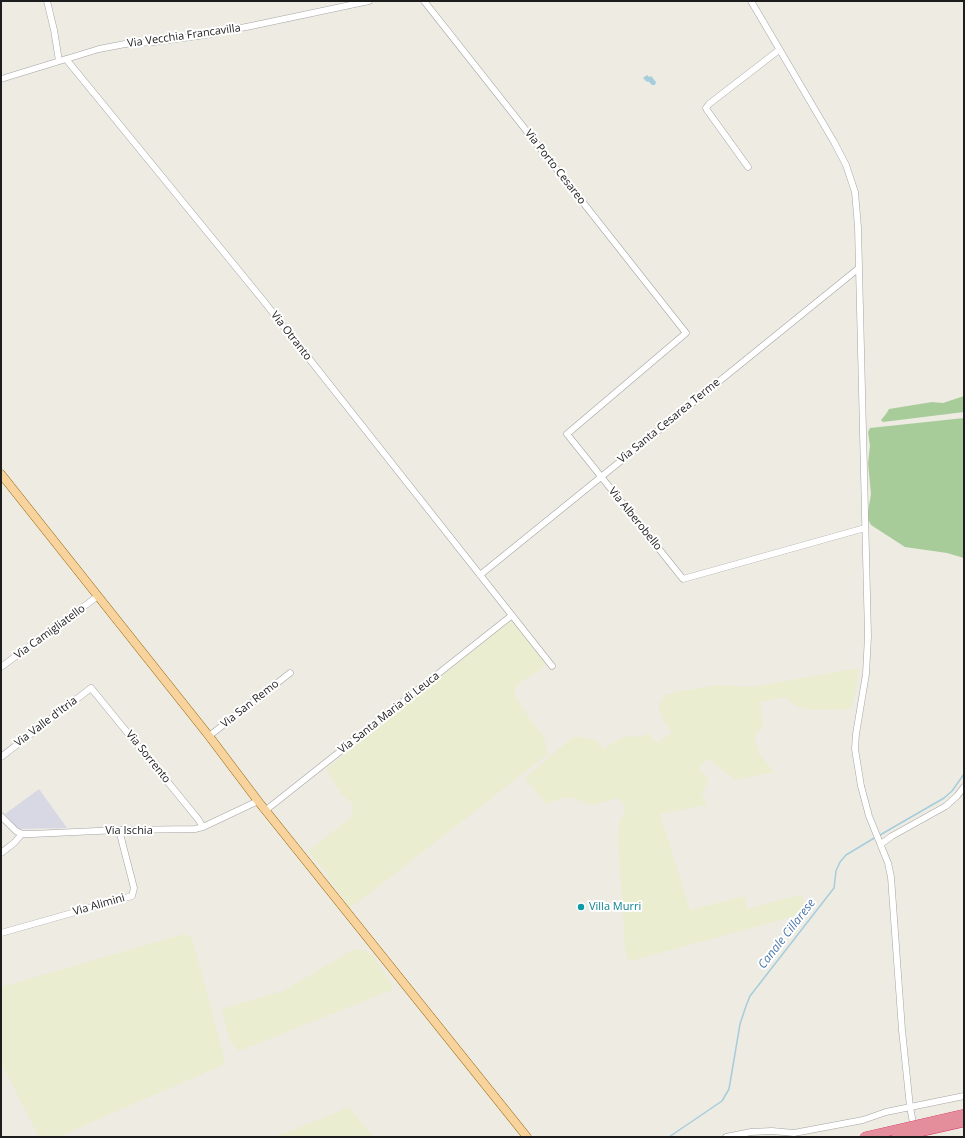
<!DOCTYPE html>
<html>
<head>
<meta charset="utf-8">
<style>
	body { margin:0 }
	#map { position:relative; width:965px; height:1138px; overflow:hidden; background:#eeebe3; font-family:"Open Sans",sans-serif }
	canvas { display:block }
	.frame { position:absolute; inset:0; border:2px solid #1d1d1d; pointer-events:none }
</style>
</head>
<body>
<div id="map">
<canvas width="965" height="1138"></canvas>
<div class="frame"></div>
</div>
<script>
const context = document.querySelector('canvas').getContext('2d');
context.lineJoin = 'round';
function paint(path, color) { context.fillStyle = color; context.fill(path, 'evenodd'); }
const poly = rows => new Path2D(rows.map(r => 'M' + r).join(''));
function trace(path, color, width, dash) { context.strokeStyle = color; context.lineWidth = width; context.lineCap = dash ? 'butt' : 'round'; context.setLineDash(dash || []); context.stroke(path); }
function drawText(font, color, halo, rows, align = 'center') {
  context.font = font + ' "Open Sans",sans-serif'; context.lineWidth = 4; context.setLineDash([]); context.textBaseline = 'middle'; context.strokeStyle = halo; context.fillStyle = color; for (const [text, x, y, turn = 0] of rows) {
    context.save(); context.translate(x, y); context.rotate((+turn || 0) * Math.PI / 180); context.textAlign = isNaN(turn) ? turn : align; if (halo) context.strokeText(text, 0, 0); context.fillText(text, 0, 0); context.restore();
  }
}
paint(poly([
	[511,620,542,658,545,664,543,668,518,684,514,694,529,718,544,737,548,754,360,901,349,908,324,870,308,851,349,819,354,808,351,802,342,795,326,769],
	[859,668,855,694,851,707,849,709,813,710,796,706,785,697,760,702,763,727,759,730,755,737,756,745,760,755,774,772,735,780,708,759,701,765,700,770,709,779,702,794,707,805,660,814,690,910,744,896,747,909,802,894,806,913,630,961,628,960,625,949,618,836,620,821,626,808,622,801,616,798,593,805,587,804,576,799,565,797,546,804,525,778,573,737,583,737,597,740,603,749,620,739,629,736,637,737,649,734,656,743,672,733,663,719,658,707,664,696,671,693,717,685,752,687],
	[184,934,192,938,225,1060,223,1065,58,1137,39,1137,1,1062,1,987],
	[359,949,373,955,392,985,392,990,239,1051,230,1041,222,1010,224,1008,283,991,351,951],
	[349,1107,373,1137,279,1137,278,1136]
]), '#eaedcf');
paint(poly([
	[964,396,964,412,883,422,881,420,886,414,889,409,932,402,943,403],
	[964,418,964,558,947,553,905,547,871,525,867,517,871,494,868,463,870,446,868,432,870,428]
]), '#a7cc99');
paint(poly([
	[39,789,67,828,20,829,14,825,5,814]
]), '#d8d8e4');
paint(poly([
	[647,75,649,77,651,76,656,82,655,85,652,85,648,81,647,82,643,78]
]), '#a5cddb');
trace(poly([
	[880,835,944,798,952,791,964,774],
	[669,1137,722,1101,729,1089,740,1024,746,1006,750,996,834,888,836,871,840,862,846,855,876,837]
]), '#a5cddb', 1.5);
const minor = poly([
	[47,1,54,30,59,61],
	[424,1,686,333,567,434,683,579,865,528],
	[751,1,834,142,846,165,855,192,858,227,868,636,866,674,856,734,855,749,861,786,869,816,888,863,891,877,902,1030,910,1107,914,1128],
	[66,59,262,299,552,666],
	[1,79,99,49,125,44,154,42,205,35,251,26,369,1],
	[748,167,707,110,706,108,709,104,779,50],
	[480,575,859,268],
	[1,667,98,596],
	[209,736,290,673],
	[1,757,91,688,198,819,203,827],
	[266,810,511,616],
	[1,816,16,831,22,834,32,834,119,830,195,829,203,827,258,801],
	[881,844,892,836,946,806,957,796,964,787],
	[1,853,14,843,22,834],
	[1,933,132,896,134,888,119,830],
	[726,1137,751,1132,772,1131,794,1133,863,1120,886,1112,964,1096]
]);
const major = poly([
	[1,474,209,736,258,801,527,1137]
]);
trace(minor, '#a4a4a4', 7);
trace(major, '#926604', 9);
trace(minor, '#fff', 6);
trace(major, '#f9d39d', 8);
const highwayBridge = poly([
	[864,1137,964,1114],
	[898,1137,964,1122]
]);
trace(highwayBridge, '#d42960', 10, []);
trace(highwayBridge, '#e48d9b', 9);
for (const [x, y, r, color] of [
	[581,907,4,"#0f9aa8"]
]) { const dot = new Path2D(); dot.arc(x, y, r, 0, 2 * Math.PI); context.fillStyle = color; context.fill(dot); trace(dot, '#fff', 1.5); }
drawText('11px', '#1d1d1d', '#fff', [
	["Via Vecchia Francavilla",184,36,-8],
	["Via Porto Cesareo",555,167,52],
	["Via Otranto",291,336,52],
	["Via Santa Cesarea Terme",669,421,-39],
	["Via Alberobello",635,519,51],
	["Via Camigliatello",50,632,-36],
	["Via San Remo",250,704,-38],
	["Via Santa Maria di Leuca",389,713,-38],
	["Via Valle d'Itria",46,722,-37],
	["Via Sorrento",148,757,51],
	["Via Ischia",129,831],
	["Via Alimini",99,905,-16]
]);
drawText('11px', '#0d838f', '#fff', [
	["Villa Murri",589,907]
], 'left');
drawText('italic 12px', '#4d79aa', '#fff', [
	["Canale Cillarese",787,934,-52]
]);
</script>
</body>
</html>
